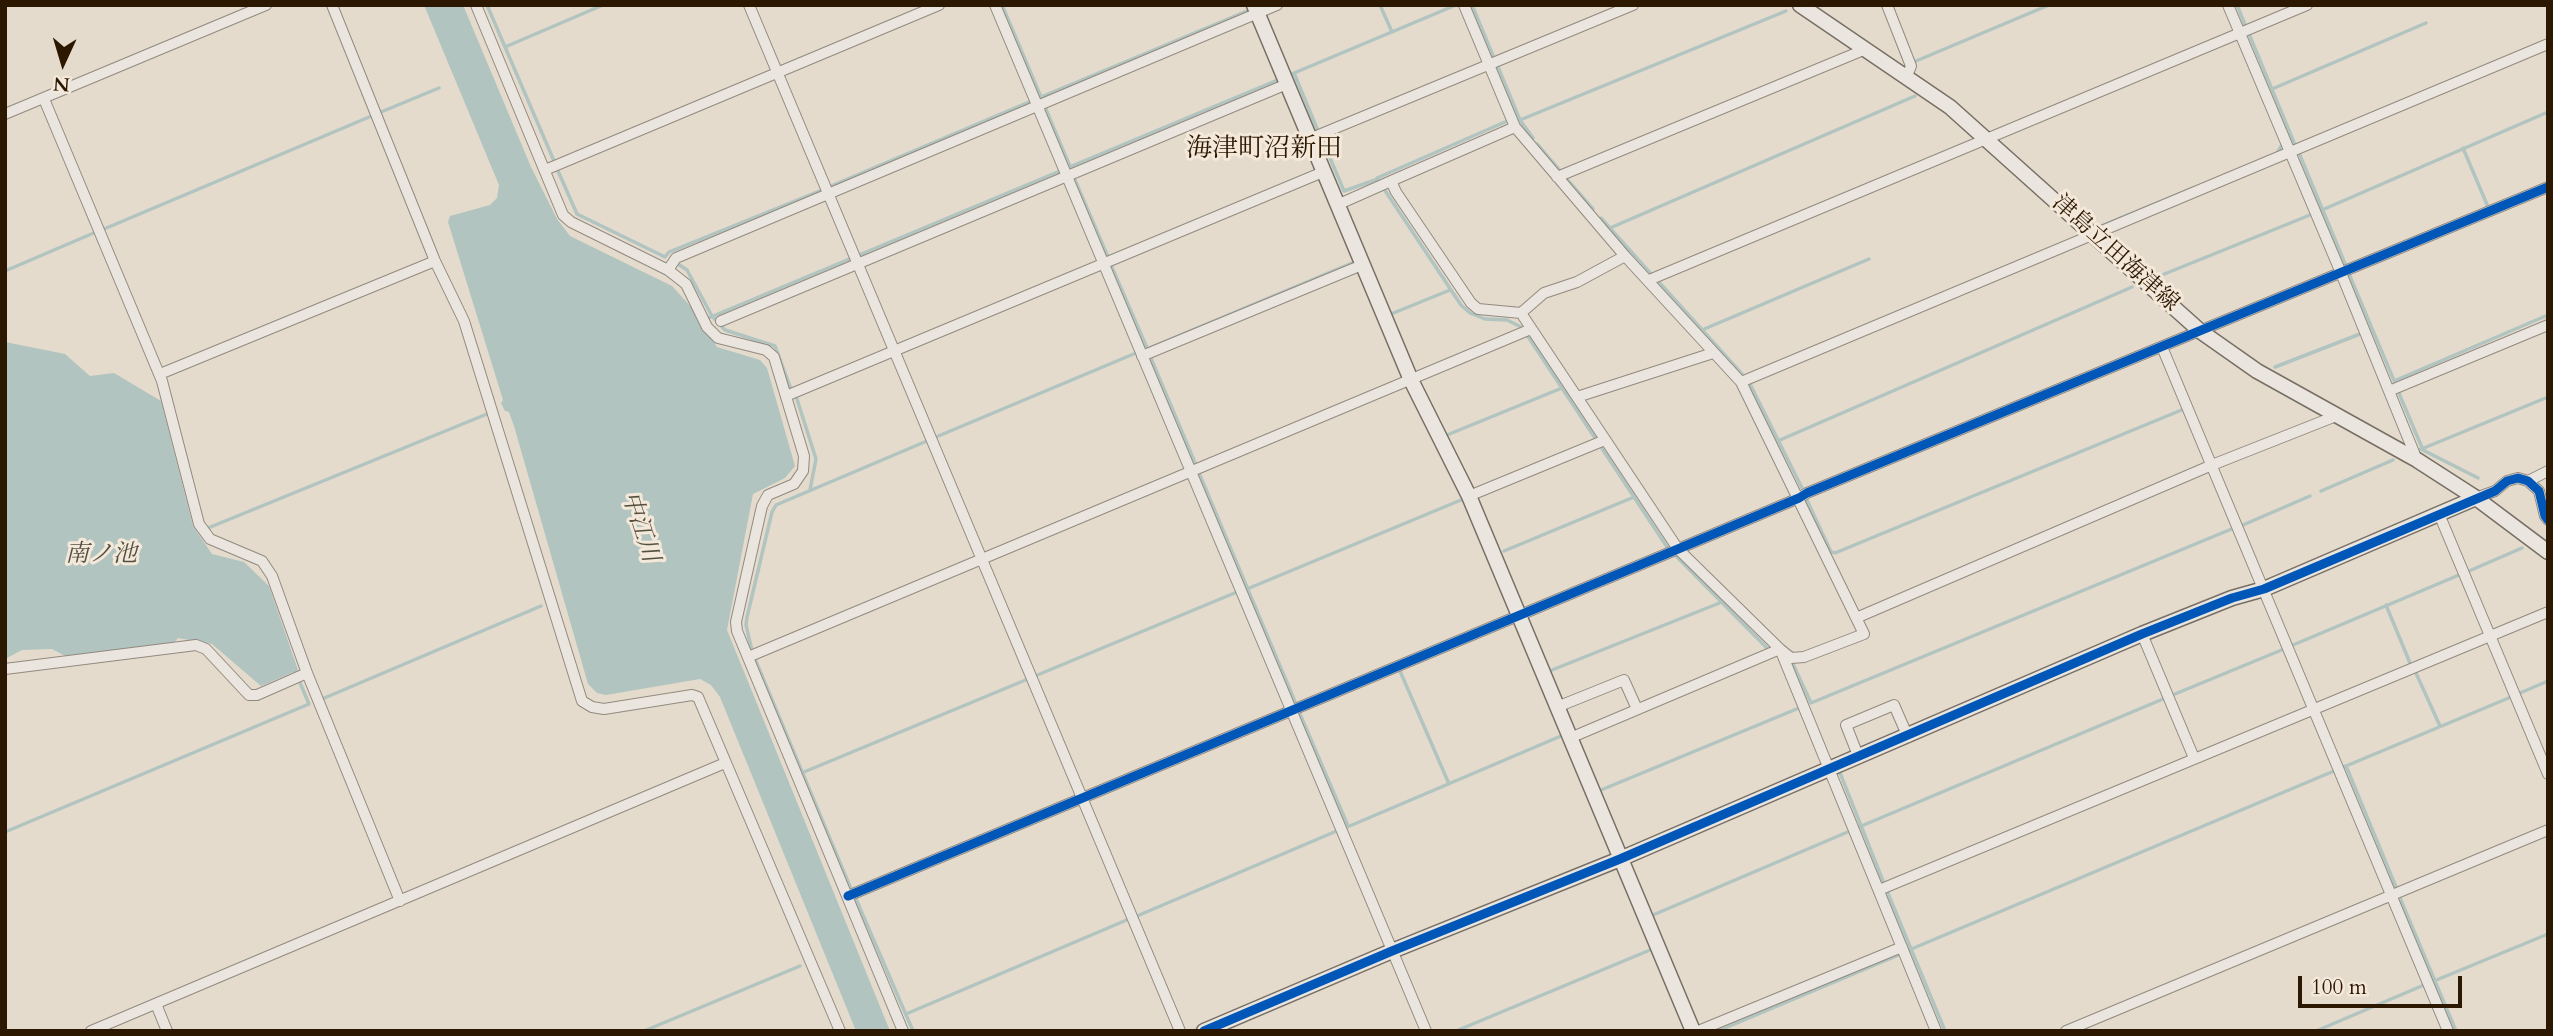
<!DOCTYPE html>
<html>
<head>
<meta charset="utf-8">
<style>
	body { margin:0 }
	#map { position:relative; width:2553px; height:1036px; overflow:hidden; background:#e4dbcd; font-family:Cardo,serif }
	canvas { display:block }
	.frame { position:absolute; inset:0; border:7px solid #2c1700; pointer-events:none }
	.north { position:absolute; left:28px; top:28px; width:70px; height:70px; -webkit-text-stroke:5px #f3e8d9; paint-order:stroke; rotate:184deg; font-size:19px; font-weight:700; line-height:28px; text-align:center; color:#2c1700 }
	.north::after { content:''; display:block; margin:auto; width:24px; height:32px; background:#2c1700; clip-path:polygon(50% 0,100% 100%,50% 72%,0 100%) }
	.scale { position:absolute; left:2298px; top:976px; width:164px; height:32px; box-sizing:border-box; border:4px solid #2c1700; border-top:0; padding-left:9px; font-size:21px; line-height:24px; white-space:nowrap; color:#2c1700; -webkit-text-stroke:5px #f3e8d9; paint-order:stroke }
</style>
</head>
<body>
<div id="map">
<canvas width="2553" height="1036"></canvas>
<div class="frame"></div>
<div class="north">N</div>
<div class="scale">100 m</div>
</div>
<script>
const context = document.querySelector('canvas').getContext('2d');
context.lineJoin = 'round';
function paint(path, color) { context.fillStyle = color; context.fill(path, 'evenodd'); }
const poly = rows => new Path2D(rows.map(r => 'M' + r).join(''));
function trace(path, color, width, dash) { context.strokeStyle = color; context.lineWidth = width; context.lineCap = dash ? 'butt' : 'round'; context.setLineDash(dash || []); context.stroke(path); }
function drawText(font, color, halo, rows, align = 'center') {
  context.font = font + ' Cardo,"Noto Serif JP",serif'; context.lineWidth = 6; context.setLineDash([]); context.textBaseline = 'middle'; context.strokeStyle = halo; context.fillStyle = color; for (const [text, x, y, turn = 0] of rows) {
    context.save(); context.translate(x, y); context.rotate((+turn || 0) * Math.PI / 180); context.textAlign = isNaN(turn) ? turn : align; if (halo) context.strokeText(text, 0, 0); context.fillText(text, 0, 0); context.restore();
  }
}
paint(poly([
	[424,5,463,5,531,167,557,219,570,236,672,286,693,309,717,347,760,360,767,368,795,466,785,478,753,494,727,630,890,1031,856,1031,720,697,711,685,700,679,606,695,597,693,588,684,514,426,509,412,505,411,501,403,503,400,448,222,450,216,490,205,497,198,499,185],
	[5,342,65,354,90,376,114,373,161,401,193,526,212,554,244,562,269,586,298,670,261,686,212,644,178,638,172,645,69,658,52,649,22,650,5,659]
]), '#b1c4c0');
trace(poly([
	[487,5,554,161],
	[1002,5,1041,97,1247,11],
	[1380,5,1392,32],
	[1472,5,1494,58],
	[2237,5,2245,25],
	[2249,34,2295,145],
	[505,47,603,5],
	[1916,61,2049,5],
	[1498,67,1520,120,1533,138],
	[1294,73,1318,131],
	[1287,76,1456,5],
	[2272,89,2426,23],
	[1045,107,1071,169],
	[381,112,439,88],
	[1520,120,1786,11],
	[1322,139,1344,191,1378,179],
	[1537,144,1561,172],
	[2463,148,2488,207],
	[2277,153,2282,145],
	[2299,153,2346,266],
	[558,171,577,214,665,257,669,252,822,190],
	[1565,177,1593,209],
	[1377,178,1505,122],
	[1075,180,1108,257],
	[831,186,1029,102],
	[1384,189,1461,305,1470,313,1485,319,1507,320,1521,327],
	[2322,210,2548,112],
	[1601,218,1651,274],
	[2101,226,2193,188],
	[1610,228,1915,96],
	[104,229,374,115],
	[678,264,687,270,712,316,725,330,775,346,791,389],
	[1111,265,1147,348],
	[5,271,96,232],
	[2349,274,2395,383],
	[2157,277,2310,215],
	[1657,280,1742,374],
	[1391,314,1450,290],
	[706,319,1280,79],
	[1702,330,1869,259],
	[1527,335,1595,438],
	[1147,349,1352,263],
	[1150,356,1196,465],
	[2275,367,2360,334],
	[2394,381,2548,315],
	[1750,384,1802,488],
	[2398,391,2423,450,2478,478],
	[796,396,816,459,810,490],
	[1447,435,1562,388],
	[936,437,1136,353],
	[1780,440,2132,287],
	[1601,447,1667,547],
	[2419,450,2548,397],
	[1199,473,1296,704],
	[2321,491,2393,460],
	[1806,498,1831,552,1835,553,2184,409],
	[2243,525,2310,496],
	[208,528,487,414],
	[1504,551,1634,497],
	[1675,555,1767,648],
	[2469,571,2522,548],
	[1247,589,1461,500],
	[2386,605,2410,663],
	[2293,645,2459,575],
	[752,651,746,625,747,617,772,512,776,505,927,441],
	[755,659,851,889],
	[1793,664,1811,703,2234,528],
	[1552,670,1722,602],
	[1400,671,1449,784],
	[2415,671,2440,726],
	[1035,676,1237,592],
	[2520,693,2548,681],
	[2175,694,2284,649],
	[322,699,541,606],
	[1300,714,1348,826],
	[2346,766,2511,697],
	[2343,767,2346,766,2396,887],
	[804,772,1028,679],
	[1840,773,1883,881],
	[1601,790,1799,708],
	[1859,827,2163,699],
	[1345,828,1561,736],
	[5,832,309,704,295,671,292,669],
	[1887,891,1945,1031],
	[2400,898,2456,1031],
	[856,899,913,1031],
	[1653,915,1850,831],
	[1137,916,1339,830],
	[1909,950,2334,771],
	[2434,981,2548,934],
	[906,1014,1129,919],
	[644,1031,800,966],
	[1456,1031,1650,950],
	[1718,1031,1901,954],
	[2316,1031,2424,985]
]), '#b1c4c0', 3.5);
const street = poly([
	[332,5,435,261,464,321,582,701,592,707,604,709,692,695,698,697,840,1031],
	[476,5,563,215,571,222,668,270,686,284,707,327,718,338,766,350,774,357,804,456,803,471,794,484,768,495,762,506,736,622,737,631,903,1031],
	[749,5,1180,1031],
	[995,5,1426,1031],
	[1464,5,1515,127,1625,256,1741,382,1864,634,1804,657,1791,658,1780,649,1570,738],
	[1887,5,1911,66,1907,76],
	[2228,5,2341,273,2417,460],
	[44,99,162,381,199,524,210,539,262,561,272,576,307,673,400,901],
	[5,114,266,5],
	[1309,139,1633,5],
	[545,170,939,5],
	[1557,177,1866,49],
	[1391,181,1515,127],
	[1337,205,1391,181,1396,192,1471,303,1478,309,1521,313,1678,549,1780,649,1936,1031],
	[668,270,676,258,1277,5],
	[1649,280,2307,5],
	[1521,313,1544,293,1577,282,1625,256],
	[721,321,1287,84],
	[2162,347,2448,1031],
	[1142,356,1362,265],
	[160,374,435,261],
	[1741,382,2548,44],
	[2389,391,2548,325],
	[786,396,1323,172],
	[1577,397,1713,353],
	[2528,481,2548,471],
	[1469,496,1605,440],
	[2476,498,2495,491,2507,481,2518,478,2528,481,2539,491,2545,516,2548,520],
	[2439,514,2548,774],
	[1856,618,2212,465,2336,416],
	[2142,634,2194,758],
	[748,657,1531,329],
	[5,669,196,645,206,649,249,695,257,695,307,673],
	[1557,707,1624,680,1637,709],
	[1859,758,1846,725,1894,705,1908,737],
	[1879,890,2548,612],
	[848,896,1678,549,1799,498,1807,493,2548,187],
	[156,1004,167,1031],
	[91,1031,725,763],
	[1698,1031,1902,947],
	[2066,1031,2548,830]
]);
const secondary = poly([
	[1254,5,1411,380,1469,496,1693,1031],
	[1800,5,1950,107,2200,331,2257,371,2417,460,2476,498,2548,552],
	[1204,1031,1392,951,1620,859,2142,634,2232,598,2264,589,2476,498]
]);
trace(street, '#928a7f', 12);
trace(secondary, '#776f64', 17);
trace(street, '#eae5de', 10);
trace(secondary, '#eae5de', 14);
trace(poly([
	[848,896,1678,549,1799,498,1807,493,2548,187],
	[1204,1031,1392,951,1620,859,2142,634,2232,598,2264,589,2495,491,2507,481,2518,478,2528,481,2539,491,2545,516,2548,520]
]), '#0057b8', 9);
drawText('23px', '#2c1700', '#f3e8d9', [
	["津島立田海津線",2115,254,42]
]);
drawText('italic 24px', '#535041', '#f3e8d9', [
	["中江川",639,527,72],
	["南ノ池",101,555]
]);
drawText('26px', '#2c1700', '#f3e8d9', [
	["海津町沼新田",1264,150]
]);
</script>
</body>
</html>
